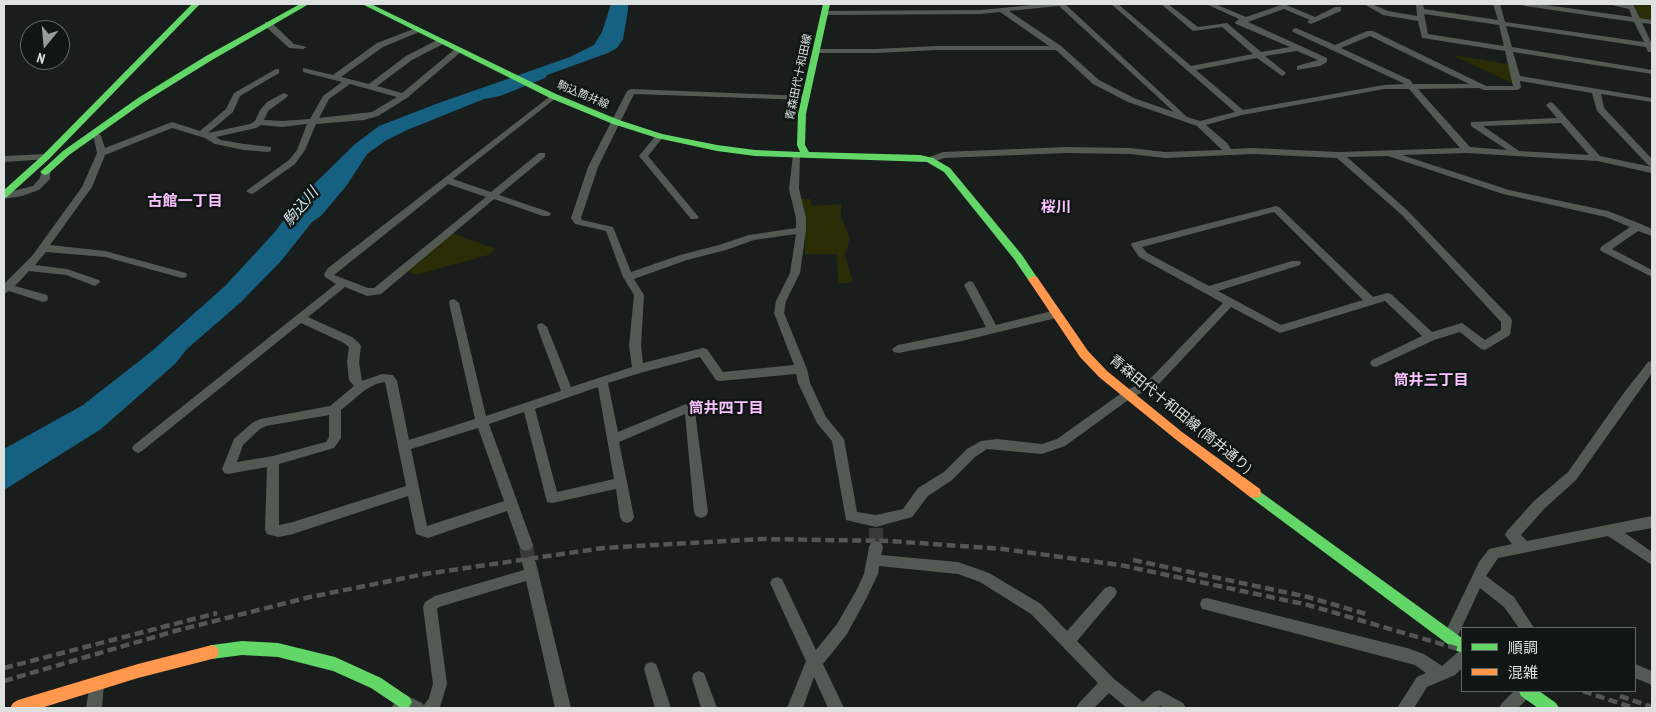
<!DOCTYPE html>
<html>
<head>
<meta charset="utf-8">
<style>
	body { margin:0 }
	#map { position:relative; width:1656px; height:712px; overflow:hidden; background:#191e1c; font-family:"PT Sans Narrow","Noto Sans JP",sans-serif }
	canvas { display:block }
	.frame { position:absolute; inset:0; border:5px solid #dde2e0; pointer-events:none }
	.legend { position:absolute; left:1461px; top:627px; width:175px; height:65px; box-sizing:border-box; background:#0f1613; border:1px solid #616865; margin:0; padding:6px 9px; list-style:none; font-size:15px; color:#dde2e0 }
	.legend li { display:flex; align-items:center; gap:10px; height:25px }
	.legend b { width:25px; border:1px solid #616865 }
	.north { position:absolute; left:20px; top:20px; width:50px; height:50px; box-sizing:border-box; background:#0f1613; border:1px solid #616865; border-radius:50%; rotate:197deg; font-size:14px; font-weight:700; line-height:20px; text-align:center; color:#dde2e0 }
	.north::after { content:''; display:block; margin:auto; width:18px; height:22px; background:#989d9b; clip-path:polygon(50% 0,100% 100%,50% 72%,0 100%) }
</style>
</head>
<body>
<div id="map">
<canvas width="1656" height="712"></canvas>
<div class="frame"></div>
<ul class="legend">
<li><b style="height:6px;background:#63d668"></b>順調</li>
<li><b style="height:6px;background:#ff974d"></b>混雑</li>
</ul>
<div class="north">N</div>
</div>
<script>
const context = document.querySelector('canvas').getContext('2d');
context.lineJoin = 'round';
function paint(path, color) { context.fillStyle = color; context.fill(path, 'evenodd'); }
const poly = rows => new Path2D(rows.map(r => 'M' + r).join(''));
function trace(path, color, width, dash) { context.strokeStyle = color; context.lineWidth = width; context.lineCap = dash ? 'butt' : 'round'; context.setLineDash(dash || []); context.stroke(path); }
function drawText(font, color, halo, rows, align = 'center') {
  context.font = font + ' "PT Sans Narrow","Noto Sans JP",sans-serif'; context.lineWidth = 5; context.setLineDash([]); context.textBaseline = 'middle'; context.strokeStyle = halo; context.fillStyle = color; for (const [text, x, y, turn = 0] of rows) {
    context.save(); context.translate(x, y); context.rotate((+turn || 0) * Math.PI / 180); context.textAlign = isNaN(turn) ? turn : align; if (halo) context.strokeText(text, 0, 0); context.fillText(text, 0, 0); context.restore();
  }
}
paint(poly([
	[1634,4,1652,4,1652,21,1641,18],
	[1452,55,1508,64,1514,84],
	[799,199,810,199,812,206,841,204,841,217,850,238,845,255,853,282,838,284,837,254,805,254,805,225],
	[452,233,496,249,488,255,416,275,408,272]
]), '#292c04');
paint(poly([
	[611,4,628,4,628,10,623,39,617,48,608,53,547,75,545,78,500,96,484,99,407,130,385,141,367,154,347,185,321,216,312,222,281,261,241,302,187,349,175,364,101,429,4,490,4,449,83,405,152,351,225,286,274,233,302,196,354,145,379,126,436,104,570,57,594,45,602,32]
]), '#166081');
trace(poly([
	[876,528,876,547],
	[526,545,529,563]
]), '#363b39', 14, [14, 7]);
paint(poly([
	[1042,4,1065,4,1187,117,1200,121,1235,112,1111,4,1118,4,1191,66,1253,54,1222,27,1193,31,1161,4,1168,4,1198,27,1227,23,1261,52,1290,47,1236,24,1235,22,1239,19,1206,4,1215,4,1246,17,1284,4,1315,17,1335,7,1341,7,1341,11,1311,24,1307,22,1310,20,1284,9,1248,22,1327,58,1327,62,1320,66,1297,70,1297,66,1318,60,1297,51,1265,56,1285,72,1286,74,1282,76,1257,58,1196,70,1243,110,1384,85,1405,84,1293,32,1292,30,1296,28,1335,45,1367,31,1373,31,1486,86,1513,86,1505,51,1422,38,1418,21,1383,15,1364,4,1372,4,1388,11,1417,16,1416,4,1423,4,1424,9,1498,20,1493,4,1500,4,1505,22,1644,42,1634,22,1525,6,1521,4,1539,4,1632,17,1629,9,1607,4,1633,4,1640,18,1652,20,1652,24,1642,23,1652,44,1652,52,1648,52,1646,47,1506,26,1512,47,1652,70,1652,74,1513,52,1520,76,1652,98,1652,102,1601,94,1604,108,1652,159,1652,167,1649,166,1597,111,1592,93,1520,81,1521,88,1517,90,1484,90,1479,88,1418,89,1470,147,1507,150,1471,126,1471,122,1557,118,1546,105,1550,102,1553,103,1600,156,1652,167,1652,173,1597,161,1467,153,1402,155,1509,190,1608,211,1641,224,1652,229,1652,236,1638,231,1612,249,1652,270,1652,277,1601,251,1600,249,1601,247,1630,227,1606,217,1503,194,1388,156,1347,157,1408,211,1511,318,1512,321,1510,335,1485,350,1481,349,1460,332,1434,340,1376,367,1372,366,1370,363,1372,360,1422,336,1385,301,1280,333,1231,307,1158,385,1131,398,1065,446,1042,454,987,449,975,457,952,480,928,496,912,517,876,527,846,520,832,441,817,423,798,383,796,374,720,381,716,380,700,357,640,373,608,383,618,432,686,404,694,404,708,512,706,516,701,518,696,516,694,512,685,414,619,442,634,517,632,521,627,523,622,521,620,517,616,489,552,503,547,502,524,412,489,424,533,545,531,549,526,551,521,549,519,545,507,511,428,538,416,534,408,496,293,534,278,537,267,534,265,530,267,467,228,474,224,473,222,469,234,439,252,423,260,419,330,406,354,386,349,380,347,362,349,347,344,343,301,323,142,451,138,453,134,451,132,448,134,445,336,284,325,277,324,274,328,268,553,94,557,96,556,98,453,179,491,192,539,153,545,153,545,157,499,195,549,212,551,214,549,216,543,216,494,199,381,294,367,296,345,287,308,317,352,337,359,343,361,346,359,362,362,381,382,374,393,375,397,381,409,440,475,419,449,303,450,300,454,299,459,303,486,416,561,391,537,327,538,324,542,323,547,327,571,387,632,367,629,346,634,295,623,277,606,231,575,224,571,218,588,167,627,91,631,89,806,96,810,98,806,100,634,94,598,167,581,218,582,220,613,227,631,272,680,255,719,245,749,235,796,228,796,218,789,189,793,155,794,153,800,153,799,189,806,218,806,230,800,273,786,301,784,313,807,369,810,383,826,417,844,439,857,512,876,515,903,509,918,488,944,472,967,449,981,441,997,439,1042,444,1057,439,1123,392,1150,379,1223,303,1139,257,1131,245,1132,243,1276,206,1279,207,1373,297,1387,293,1391,294,1432,332,1462,323,1485,340,1501,330,1501,322,1402,215,1337,158,1253,154,1165,158,1130,154,1066,153,944,158,930,163,927,162,927,158,943,152,1066,147,1130,148,1165,152,1222,150,1197,126,1128,102,1093,84,1056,50,937,50,876,53,817,53,813,51,817,49,876,49,937,46,1049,46,1000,12,981,14,826,15,822,13,826,11,981,10,1042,4],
	[1059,6,1174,112,1134,98,1099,80,1061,46,1009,11,1059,6],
	[1424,14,1499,25,1504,46,1428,34,1424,14],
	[1370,36,1469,84,1413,84,1410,80,1341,48,1370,36],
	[1384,89,1409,89,1460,148,1339,152,1253,148,1231,149,1227,143,1206,125,1242,115,1384,89],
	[1561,123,1589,155,1519,151,1483,126,1561,123],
	[448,184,486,197,374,288,368,288,334,275,448,184],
	[1274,212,1363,300,1281,325,1218,291,1300,265,1301,263,1300,261,1292,261,1209,286,1147,253,1142,247,1274,212],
	[796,234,790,273,776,301,774,313,794,365,723,372,707,349,703,348,643,363,641,346,644,295,634,279,687,260,726,250,754,240,796,234],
	[385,382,406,486,293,522,279,525,279,464,334,448,341,438,341,410,365,390,376,384,385,382],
	[598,387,614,479,557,492,535,409,598,387],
	[329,415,329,437,326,442,273,456,237,462,243,445,260,429,266,426,329,415],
	[478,428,504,501,427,526,411,449,478,428],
	[265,22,271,22,294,44,307,47,303,49,289,48,265,26,265,22],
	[416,28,420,30,419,32,383,47,341,77,369,84,406,56,437,40,443,40,443,44,412,60,377,86,402,93,455,49,462,51,407,98,378,116,364,120,316,124,305,150,295,164,254,193,251,194,246,191,289,160,297,150,307,124,282,127,261,125,256,128,216,137,221,140,244,144,271,147,271,151,268,152,244,150,215,144,205,138,172,128,105,155,92,187,50,245,105,251,186,273,187,275,186,277,182,278,105,257,46,252,35,265,67,269,99,280,100,282,95,286,66,275,29,271,15,286,47,295,48,298,47,301,43,302,9,291,4,294,4,284,32,256,82,187,97,153,94,139,90,134,91,132,97,132,101,136,105,148,172,122,200,131,226,109,234,93,276,69,279,69,279,73,240,96,233,112,208,133,250,124,255,121,260,110,267,102,284,93,288,95,287,97,268,111,264,120,282,121,310,119,323,96,342,82,303,72,303,68,333,75,377,43,416,28],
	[350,84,397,97,372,112,319,118,329,99,350,84],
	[660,133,664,136,648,156,697,215,699,217,697,219,691,219,639,156,657,134,660,133],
	[46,154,50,157,49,159,4,162,4,156,46,154],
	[45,169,50,172,50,179,39,190,22,196,4,199,4,193,33,186,40,178,42,170,45,169],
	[969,281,973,282,996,325,1056,310,1061,314,1056,318,962,341,898,353,894,352,892,349,898,345,986,327,964,285,969,281],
	[1652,361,1652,373,1576,480,1544,509,1521,535,1527,541,1652,516,1652,528,1625,533,1652,552,1652,565,1608,536,1498,558,1486,576,1514,597,1534,628,1519,628,1504,607,1480,588,1455,642,1450,644,1445,642,1443,637,1479,562,1489,549,1512,544,1505,535,1507,531,1534,501,1568,472,1623,394,1648,362,1652,361],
	[876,541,881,543,883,547,881,555,958,562,989,573,1041,604,1067,631,1105,588,1110,586,1115,588,1117,592,1115,596,1077,641,1113,678,1143,702,1154,692,1159,690,1183,703,1186,708,1164,708,1160,706,1158,708,1127,708,1109,693,1094,708,1076,708,1079,703,1098,683,1031,614,980,582,958,574,879,566,878,574,866,599,847,634,823,664,844,708,828,708,814,677,803,708,787,708,806,661,770,583,772,579,777,577,782,579,816,650,837,624,856,591,864,574,869,547,871,543,876,541],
	[529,557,534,559,536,563,571,708,555,708,526,581,439,607,437,609,447,684,440,707,391,708,399,697,404,694,422,703,424,705,429,698,433,684,423,607,425,602,435,596,524,570,522,563,524,559,529,557],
	[1207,598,1407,648,1424,654,1442,666,1457,653,1462,651,1462,668,1455,675,1427,687,1414,708,1397,708,1417,677,1426,673,1415,665,1207,610,1202,609,1200,604,1202,599,1207,598],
	[651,662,656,664,658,669,671,708,655,708,644,669,646,664,651,662],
	[1635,664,1652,671,1652,685,1635,678,1635,664],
	[699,671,704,673,717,708,701,708,692,678,694,673,699,671],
	[97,677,102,679,104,684,102,708,86,708,90,684,92,679,97,677],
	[1514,691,1533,691,1530,696,1518,708,1499,708,1502,703,1514,691]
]), '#535a53');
paint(poly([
	[192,4,200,4,49,159,7,197,4,198,4,190,43,155,192,4],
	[300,4,309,4,212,60,144,102,69,155,48,174,45,175,40,172,63,151,138,98,206,56,300,4],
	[362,4,371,4,556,94,619,120,662,134,717,145,755,150,800,152,797,145,798,114,823,4,830,4,806,114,805,145,809,152,920,155,933,158,950,168,1022,255,1038,279,1037,281,1029,281,1014,259,944,172,927,162,755,156,717,151,657,138,613,124,550,98,362,4],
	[1255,488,1462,638,1462,653,1457,651,1250,497,1249,493,1250,489,1255,488],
	[242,641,278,643,335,657,381,678,409,697,412,702,409,707,401,708,371,688,333,671,278,657,242,655,212,659,207,657,205,652,207,647,212,645,242,641],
	[1519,691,1539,691,1556,703,1559,708,1538,708,1521,696,1519,691]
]), '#63d668');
paint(poly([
	[1033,276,1037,277,1088,351,1107,371,1182,432,1260,489,1261,493,1260,497,1255,498,1250,497,1174,438,1099,377,1080,357,1029,281,1028,279,1033,276],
	[212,645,217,647,219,652,217,657,212,659,138,678,41,708,10,708,13,703,18,700,138,664,212,645]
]), '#ff974d');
trace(poly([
	[1133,560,1308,597,1366,614],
	[4,668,217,613],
	[4,681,175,631,310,597,425,574,603,548,761,539,890,541,1003,549,1120,565,1308,605,1462,650],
	[1583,691,1634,708],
	[1620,696,1652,707]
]), '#525753', 4.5, [9, 4.5]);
drawText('11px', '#dde2e0', '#0f1613', [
	["青森田代十和田線",799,77,-78],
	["駒込筒井線",583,95,23]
]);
drawText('14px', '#dde2e0', '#0f1613', [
	["青森田代十和田線 (筒井通り)",1180,414,39]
]);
drawText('bold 15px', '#f9c2fe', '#0f1613', [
	["古館一丁目",185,202],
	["桜川",1056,208],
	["筒井三丁目",1431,381],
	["筒井四丁目",726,409]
]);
drawText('italic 15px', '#d4e6f1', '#0f1613', [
	["駒込川",301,207,-50]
]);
</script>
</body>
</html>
